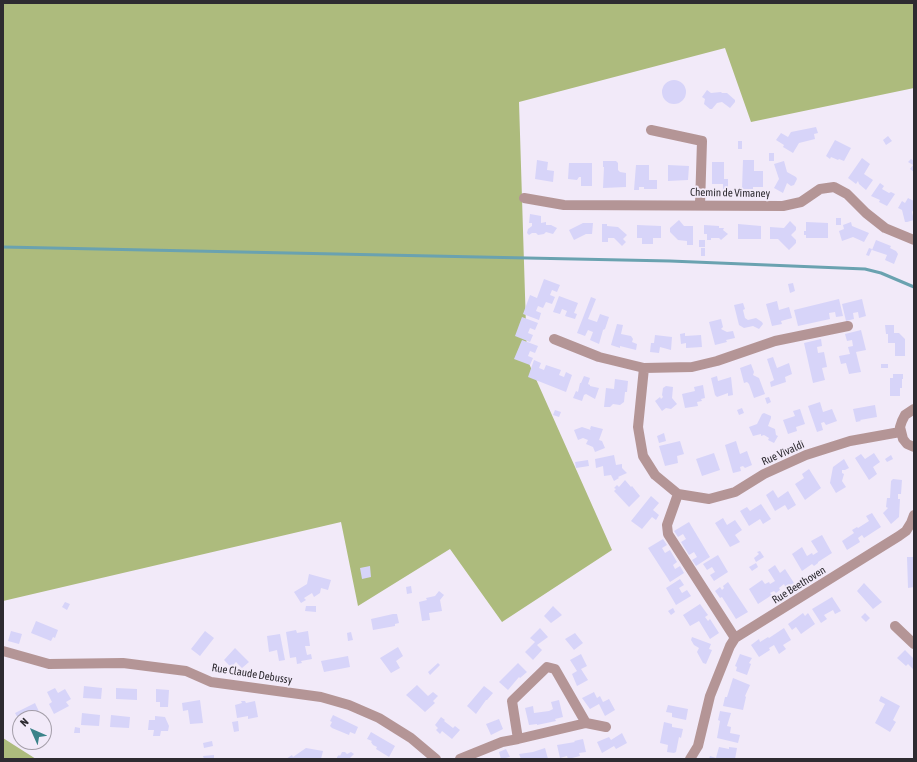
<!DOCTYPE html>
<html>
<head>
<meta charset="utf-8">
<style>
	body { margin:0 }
	#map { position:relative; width:917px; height:762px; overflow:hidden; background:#f2eaf9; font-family:"Asap Condensed",sans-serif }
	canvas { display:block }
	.frame { position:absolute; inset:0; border:4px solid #2e2b31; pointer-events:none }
	.north { position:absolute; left:12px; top:710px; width:40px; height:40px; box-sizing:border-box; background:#f2eaf9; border:1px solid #a49ea9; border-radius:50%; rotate:315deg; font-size:11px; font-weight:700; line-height:16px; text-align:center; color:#2e2b31 }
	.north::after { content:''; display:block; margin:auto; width:14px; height:18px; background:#3b838a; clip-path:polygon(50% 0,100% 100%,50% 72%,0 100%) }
</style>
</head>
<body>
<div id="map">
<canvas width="917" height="762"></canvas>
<div class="frame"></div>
<div class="north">N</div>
</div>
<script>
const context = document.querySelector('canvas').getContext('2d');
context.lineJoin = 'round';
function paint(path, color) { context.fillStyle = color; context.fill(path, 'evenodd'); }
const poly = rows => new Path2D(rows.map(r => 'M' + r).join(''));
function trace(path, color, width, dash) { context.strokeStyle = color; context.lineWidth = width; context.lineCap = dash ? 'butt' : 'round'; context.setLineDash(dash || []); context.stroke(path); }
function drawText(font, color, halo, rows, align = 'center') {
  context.font = font + ' "Asap Condensed",sans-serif'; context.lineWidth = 4; context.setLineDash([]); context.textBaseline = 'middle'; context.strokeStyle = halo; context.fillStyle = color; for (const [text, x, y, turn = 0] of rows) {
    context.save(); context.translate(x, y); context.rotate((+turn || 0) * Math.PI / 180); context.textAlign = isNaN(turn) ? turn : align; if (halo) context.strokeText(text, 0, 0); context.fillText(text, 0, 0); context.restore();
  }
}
paint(poly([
	[3,3,914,3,914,88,751,122,725,48,519,102,527,359,612,550,502,622,450,549,358,606,341,522,3,601],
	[3,738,36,759,3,759]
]), '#adbb7d');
trace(poly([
	[3,247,670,261,865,269,881,273,914,287]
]), '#6aa2b0', 3);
paint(poly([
	'662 92a12 12 0 1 1 24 0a12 12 0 1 1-24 0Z',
	[707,90,711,93,721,92,722,93,727,93,735,100,735,102,730,108,722,102,717,103,712,109,710,109,704,104,705,99,702,97],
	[816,127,818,133,814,134,815,139,799,143,793,153,783,147,784,145,776,140,781,133,788,137,791,132],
	[888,136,892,141,886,145,883,140],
	[835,140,851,148,844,161,839,159,838,160,831,157,830,159,826,156],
	[738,141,742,141,742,149,738,149],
	[769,153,774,153,774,161,769,161],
	[862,158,870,164,864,174,873,180,866,190,859,184,858,181,856,184,848,178],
	[911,159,914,161,914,172,910,169,913,165,908,162],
	[537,160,548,162,547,170,554,171,553,182,535,179],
	[743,160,754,160,754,171,763,171,763,187,753,187,753,189,742,189],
	[603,161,616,161,618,163,618,170,620,172,626,173,626,187,603,188,604,167,603,167],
	[784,161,787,172,796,177,797,179,794,185,791,186,787,183,783,193,774,188,779,179,774,164],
	[712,162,724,162,724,179,728,179,728,190,723,190,723,184,712,184],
	[569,163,592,163,592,186,581,186,581,177,579,177,577,180,568,179],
	[636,165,649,165,649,180,657,180,657,189,644,189,644,187,639,187,639,190,634,190],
	[668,165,689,166,688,180,668,181],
	[880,183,884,186,882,189,889,193,891,192,895,194,887,206,879,202,880,200,871,196],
	[908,198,914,201,914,209,912,212,914,220,907,222,905,222,902,210,898,208,902,201,905,203],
	[530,214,541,216,541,223,546,222,546,225,551,225,557,228,553,234,546,232,544,234,538,235,536,233,532,233,529,235,527,233,528,229,532,226,532,223,529,223],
	[836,218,841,218,841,225,836,225],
	[679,220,684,226,693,226,693,245,687,245,687,241,678,240,670,232,670,228],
	[790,221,796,227,796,230,791,235,796,240,796,243,789,250,778,239,770,239,770,227,784,228],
	[806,222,828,223,828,238,806,238,806,235,804,235,804,231,806,231],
	[851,222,852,226,869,233,864,242,853,237,842,241,839,231,844,229,843,225],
	[583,223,593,223,592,234,586,234,574,240,569,230],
	[602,224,607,224,607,226,618,227,627,235,623,239,626,242,622,246,614,238,608,238,608,242,602,242],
	[738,224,761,226,761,239,738,239],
	[637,225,661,226,661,238,653,238,653,244,642,244,642,238,637,238],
	[704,225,719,226,719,228,724,228,723,230,728,234,721,240,719,238,711,238,711,240,707,240,707,234,704,234],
	[699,240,705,240,705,247,699,247],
	[876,240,891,246,890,248,896,251,898,254,894,264,885,260,887,255,872,250],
	[701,248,705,248,705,256,701,256],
	[869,248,872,249,869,256,866,255],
	[544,279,560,285,557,292,552,290,550,295,555,297,552,304,546,302,543,308,538,306,536,311,541,313,539,320,523,314,530,295,537,298],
	[793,283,795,291,790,293,788,284],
	[559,296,578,303,574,313,577,314,575,319,565,316,567,311,562,309,560,314,553,312],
	[591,297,596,299,588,319,597,322,600,314,609,317,605,329,603,330,599,344,590,340,593,332,588,330,585,336,577,333],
	[839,299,843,316,836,317,835,312,829,313,830,319,798,326,794,310],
	[862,299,866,316,859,318,858,312,853,313,854,319,846,321,842,304],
	[777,301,779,310,789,307,792,318,781,321,782,324,772,326,766,304],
	[743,303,745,309,743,310,745,318,748,320,756,318,762,322,763,324,759,329,753,326,744,328,739,325,734,305],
	[522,317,538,323,535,330,530,328,528,333,533,335,530,342,515,336],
	[721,319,723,327,721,329,727,332,733,331,735,338,726,340,727,342,715,345,709,322],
	[617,324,623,325,621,334,631,336,633,339,632,342,637,344,636,350,620,346,620,348,611,345],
	[885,325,894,325,894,333,899,333,905,339,905,356,895,356,895,343,888,343,888,334,886,334],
	[861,330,866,350,856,352,861,372,849,374,846,363,841,364,839,356,850,354,848,347,853,346,852,340,847,341,845,334],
	[685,333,685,336,701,335,702,347,686,348,686,343,681,344,680,334],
	[655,335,672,337,671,350,660,347,659,353,650,352,651,343,654,343],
	[821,339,822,346,817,347,818,353,824,352,827,367,822,368,825,380,813,383,804,343],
	[522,340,538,346,535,353,530,351,528,356,533,358,530,365,514,359],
	[773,357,777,368,789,363,792,374,785,377,786,382,771,387,770,382,774,380,767,359],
	[534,360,541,363,539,368,544,370,546,365,561,370,559,375,564,377,566,372,572,375,566,392,528,377],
	[751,364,754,372,753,375,759,378,765,394,754,398,749,384,747,382,744,383,740,368],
	[881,364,888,364,888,368,881,368],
	[893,374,903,374,903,379,902,379,902,388,900,388,900,396,890,396,890,378,893,378],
	[584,376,590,378,588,384,590,385,590,386,599,388,595,399,586,394,584,395,582,401,573,398,576,391,578,392,580,383,581,383],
	[717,376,718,381,731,377,733,395,728,396,728,393,717,397,715,395,711,378],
	[615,379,628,381,627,392,625,392,624,402,620,405,613,404,610,407,604,407,606,388,614,389],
	[703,385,705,398,701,399,702,401,697,402,698,406,685,408,682,394,695,391,694,387],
	[666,386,673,387,672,398,677,404,671,409,666,408,662,411,655,401,660,397,661,399,663,397,662,395,663,388],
	[769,397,771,402,767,404,765,398],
	[820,402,823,412,832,409,837,421,826,425,824,422,821,423,823,430,817,432,808,406],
	[875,405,877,417,860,420,861,421,856,422,853,409],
	[742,408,744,413,739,415,737,410],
	[800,409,805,424,796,427,797,431,788,434,783,420,795,416,793,411],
	[555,410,561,412,559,417,553,415],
	[764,413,771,416,771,418,768,426,775,429,776,435,778,436,774,443,768,440,769,438,764,435,761,436,761,434,753,436,749,427,757,424,762,414],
	[591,426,603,429,599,440,602,441,605,448,595,452,593,447,586,444,588,440,583,438,578,440,574,430,582,427,591,430,590,429],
	[664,433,666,441,659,443,657,436],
	[680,441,684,454,677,456,678,463,665,466,659,446],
	[736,441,740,454,747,451,752,465,745,468,743,466,740,467,741,471,733,473,725,445],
	[714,453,720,470,702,476,696,459],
	[874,453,880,462,873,467,877,474,869,480,855,458,861,454,865,459],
	[614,455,616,465,622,464,622,468,627,473,618,477,619,478,614,481,611,475,604,476,603,466,596,468,595,459],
	[891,455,893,459,887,462,885,459],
	[844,459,849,468,845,470,842,470,842,473,844,474,842,481,846,487,836,493,830,483,833,467],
	[588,460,589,466,576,468,575,462],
	[809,469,821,488,805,500,795,484,804,478,802,474],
	[893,479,902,480,901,494,898,494,898,499,900,499,899,517,891,524,883,513,888,508,886,507,887,498,890,498,891,481],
	[625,480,631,487,632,486,640,496,629,507,614,491,616,489,614,488,617,485,619,487],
	[773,490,778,498,788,491,796,505,788,510,785,505,775,511,766,495],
	[651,496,659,503,653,510,659,515,656,520,652,517,642,529,631,521],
	[761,504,771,519,763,524,760,519,749,526,740,511,747,507,750,511],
	[872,513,881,527,864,538,862,535,858,538,860,542,847,550,842,541,854,533,852,530,857,527,858,528,869,521,866,516],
	[723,518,727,525,735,520,742,530,735,535,740,542,730,547,715,523],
	[689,522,710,557,696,566,692,560,697,557,694,552,689,555,681,542,686,539,683,534,678,537,674,531],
	[822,535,832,553,818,562,818,563,814,566,812,564,802,571,792,554,802,547,807,556,812,553,813,555,818,552,811,541],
	[663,539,667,545,662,548,665,553,670,550,677,562,673,565,675,569,680,566,684,573,670,582,648,548],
	[760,551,764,557,756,562,754,558,759,554,757,552],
	[718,555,728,572,714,581,710,575,715,572,712,567,707,570,703,564],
	[907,557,914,557,914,587,908,588],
	[756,563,758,567,752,571,749,567],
	[775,565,780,573,785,569,794,583,786,588,784,584,779,588,780,590,776,593,774,591,770,593,772,595,758,604,749,589,762,580,765,584,769,582,770,584,775,581,768,570],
	[370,566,371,577,362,579,360,568],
	[309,574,331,580,328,590,321,588,320,593,314,597,312,593,304,598,306,600,301,603,294,592,307,584],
	[680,579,684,585,679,588,682,593,687,590,691,596,676,605,666,588],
	[728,582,748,612,736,619,722,597,720,598,715,591,720,587,722,590,724,588,723,586],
	[864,583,882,602,873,609,857,591],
	[411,586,412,593,407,594,406,587],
	[439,591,444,595,440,600,442,611,429,613,430,620,422,621,419,602,427,600,426,598,435,596],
	[832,597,841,611,835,614,833,610,824,615,827,619,821,623,812,609],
	[65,602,70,604,67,610,62,607],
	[700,604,708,615,705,617,708,621,710,619,719,633,710,639,699,621,690,626,683,615],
	[306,606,316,606,316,612,305,611],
	[553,606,562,615,551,623,544,616],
	[673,608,675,612,671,615,668,611],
	[803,613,805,616,808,613,815,624,801,634,796,627,792,630,788,624],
	[865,613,870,618,866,622,861,617],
	[393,614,397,614,399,623,395,624,395,626,373,630,371,619],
	[36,621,58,630,55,638,53,637,51,641,31,633],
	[540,628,548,637,537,645,542,650,533,660,525,652,535,642,530,638],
	[784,628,791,640,783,645,786,649,779,654,774,645,769,648,770,650,759,657,751,645,759,639,760,642,768,637,769,638],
	[296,630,297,633,308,631,310,646,305,646,307,655,311,654,312,659,301,661,302,663,297,664,296,657,290,658,286,632],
	[11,631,22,634,19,644,8,641],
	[205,631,214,638,200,656,191,649],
	[351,632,353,640,348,641,347,633],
	[575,633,583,643,574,650,565,639],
	[280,634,285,660,279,661,277,650,269,652,267,636],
	[692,637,711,644,709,649,712,650,706,664,703,663,697,652,699,648,694,645,691,640],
	[398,647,403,656,396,661,400,668,391,673,380,658],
	[235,648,249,662,242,668,236,662,231,667,224,660],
	[905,650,914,659,914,670,908,664,906,666,897,658],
	[581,654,587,666,581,669,588,680,577,686,572,674,577,671,570,660],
	[740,654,752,658,749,663,751,664,747,675,736,671,737,667,735,666],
	[348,656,350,667,324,672,321,661],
	[438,663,440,665,430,675,428,672],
	[518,663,527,672,520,678,519,677,508,690,499,682],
	[733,678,750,685,745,696,746,697,743,710,723,706,725,697,727,697],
	[417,685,428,696,433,692,438,696,433,701,435,703,425,712,406,695],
	[84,686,102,688,101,699,83,698],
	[484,686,493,693,487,700,486,700,476,714,467,706],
	[55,688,58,693,65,689,71,699,66,702,69,706,54,714,49,704,52,702,47,692],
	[116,688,137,689,137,700,116,699],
	[156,689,169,690,168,707,160,707,160,702,156,702],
	[594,692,597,698,600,696,603,702,609,699,615,710,605,716,599,704,590,709,582,698],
	[881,696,900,706,893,720,896,722,890,732,875,723,885,704,879,701],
	[200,700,203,723,190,724,188,710,183,711,182,703],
	[559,700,563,717,555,719,556,721,537,725,537,724,529,725,525,708,533,706,534,713,549,711,553,709,551,702],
	[241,701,245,701,246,703,255,701,258,717,248,719,248,716,237,718,235,705,242,703],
	[35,703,42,718,34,718,30,714,19,720,15,713],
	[668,705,688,709,686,720,672,717,672,713,666,712],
	[720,711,731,713,727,726,731,727,730,733,740,735,738,743,717,738,720,721,718,720],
	[82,713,100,715,99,726,81,725],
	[111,715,130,717,129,728,110,727],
	[333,715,358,727,355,734,350,732,349,735,332,728,330,726,332,722,330,721],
	[155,716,165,717,169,726,168,731,161,731,160,736,153,736,154,730,148,730,149,720,155,720],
	[441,717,445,720,444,721,453,728,455,726,460,730,452,739,442,731,440,734,436,730,438,728,435,725],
	[499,719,503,729,491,735,486,724],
	[238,721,239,731,234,732,232,722],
	[664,722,672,724,672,727,683,729,681,738,679,737,676,752,674,753,667,752,668,745,660,743],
	[75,727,80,728,80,733,74,733],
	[371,732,395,746,389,757,376,749,377,747,373,745,371,742,372,741,367,739],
	[622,733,627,743,616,749,614,746,602,753,597,742,609,737,611,740],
	[583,739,586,752,579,753,580,756,568,759,567,756,560,758,557,745,575,742,574,741],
	[212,741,213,746,204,748,203,743],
	[719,747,729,749,729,747,737,748,735,759,709,759,710,756,716,758],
	[306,748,323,751,321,759,286,759,292,755,293,757],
	[545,748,548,759,521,759,519,754,533,752],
	[506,749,510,757,501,759,499,752],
	[342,752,345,752,347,754,351,752,354,754,350,758,352,759,337,759,337,757,339,755,340,756],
	[214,755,214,759,204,759,203,756]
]), '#d7d4f9');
trace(poly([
	[651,130,702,141,700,205],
	[524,198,564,205,783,206,801,202,820,189,834,187,847,194,866,213,885,228,914,240],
	[554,339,599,357,644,368,692,367,717,361,775,341,848,326],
	[644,368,638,427,643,456,655,475,678,494,709,499,735,492,764,474,806,455,850,441,900,432],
	[914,409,905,415,902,421,900,427,903,439,907,444,914,447],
	[678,494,667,525,668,534,735,638,899,536,906,531,911,523,914,515],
	[895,626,914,644],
	[3,651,49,664,123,663,186,671,211,682,321,697,349,705,379,718,411,738,436,759],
	[586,723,606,727],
	[460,759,502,742,518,739,586,723,555,669,547,667,512,701,518,739],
	[690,759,698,746,710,696,730,646,735,638]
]), '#b49596', 10);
drawText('11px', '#2e2b31', '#f2eaf9', [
	["Chemin de Vimaney",730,193,1],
	["Rue Vivaldi",783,453,-24],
	["Rue Beethoven",799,585,-32],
	["Rue Claude Debussy",252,674,9]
]);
</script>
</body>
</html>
